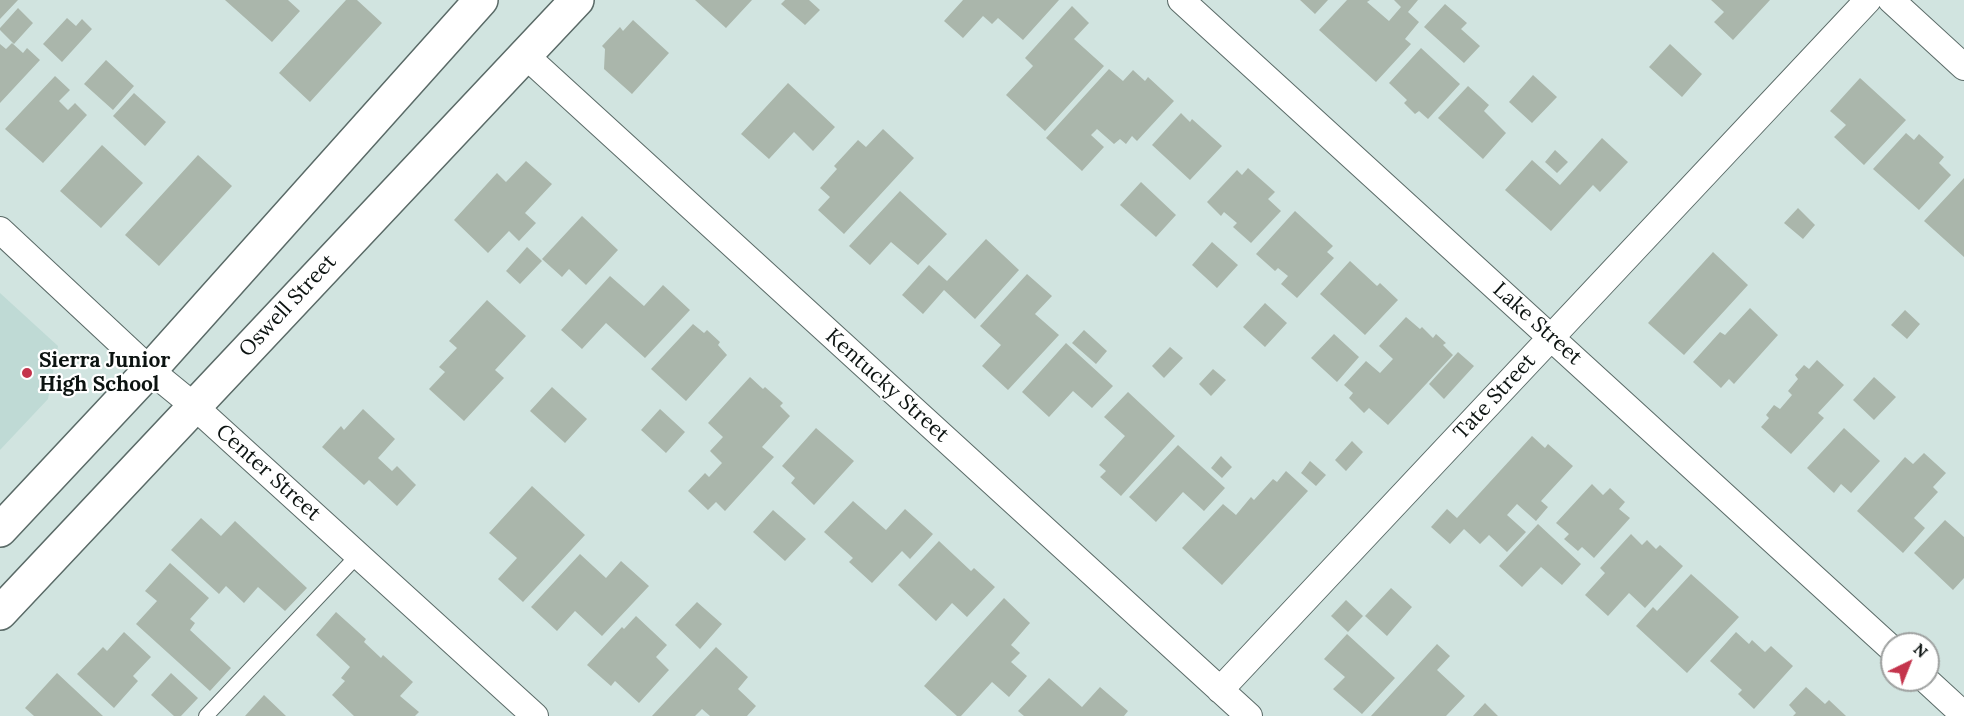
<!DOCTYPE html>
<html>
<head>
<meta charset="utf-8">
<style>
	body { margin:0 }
	#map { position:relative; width:1964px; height:716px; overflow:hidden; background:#d1e4e0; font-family:Lora,serif }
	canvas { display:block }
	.north { position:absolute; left:1880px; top:632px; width:60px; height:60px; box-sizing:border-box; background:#fff; border:2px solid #9ea1a0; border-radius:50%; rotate:43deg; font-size:16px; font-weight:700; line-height:24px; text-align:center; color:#0c1311 }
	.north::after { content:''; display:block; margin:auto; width:21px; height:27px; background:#c4344c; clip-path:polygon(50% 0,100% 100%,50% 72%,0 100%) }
</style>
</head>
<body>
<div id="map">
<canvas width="1964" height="716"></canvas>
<div class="north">N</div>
</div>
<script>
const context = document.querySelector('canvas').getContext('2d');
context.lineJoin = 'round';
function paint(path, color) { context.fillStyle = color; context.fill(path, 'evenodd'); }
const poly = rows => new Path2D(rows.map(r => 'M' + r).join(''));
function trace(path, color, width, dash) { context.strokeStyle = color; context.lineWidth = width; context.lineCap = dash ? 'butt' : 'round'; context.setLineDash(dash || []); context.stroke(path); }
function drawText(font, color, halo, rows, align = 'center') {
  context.font = font + ' Lora,serif'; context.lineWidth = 4.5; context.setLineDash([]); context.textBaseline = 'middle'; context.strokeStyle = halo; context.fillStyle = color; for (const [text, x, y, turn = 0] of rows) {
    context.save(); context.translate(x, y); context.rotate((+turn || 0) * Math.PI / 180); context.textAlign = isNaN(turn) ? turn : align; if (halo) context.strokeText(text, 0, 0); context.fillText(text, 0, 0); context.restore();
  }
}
paint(poly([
	[0,293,58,346,48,399,0,450]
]), '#bfdad5');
paint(poly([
	[0,0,18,0,0,19],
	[225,0,288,0,300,11,272,42],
	[346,0,357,0,382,23,310,102,279,73],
	[695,0,752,0,726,28],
	[785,0,809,0,820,10,805,25,781,4],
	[963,0,1059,0,1023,40,998,18,992,24,983,16,963,38,944,21],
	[1300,0,1328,0,1315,14],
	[1347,0,1370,0,1367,2,1389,21,1401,7,1394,0,1418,0,1408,12,1419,22,1405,39,1411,44,1376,82,1319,30],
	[1711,0,1770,0,1733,40,1714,22,1724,12],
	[1445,4,1467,23,1461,29,1480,46,1464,63,1424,27],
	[1072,6,1089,23,1074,39,1104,66,1045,131,1006,95,1033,66,1025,58],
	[18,8,33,23,14,44,0,30,0,28],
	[67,18,76,26,82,19,92,29,62,62,43,44],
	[633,20,669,53,632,94,604,69,605,49,602,46,620,27,623,31],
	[12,43,23,53,27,48,40,60,0,103,0,44,6,49],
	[1670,44,1702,74,1682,97,1649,67],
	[1421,48,1460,84,1428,119,1419,111,1415,114,1404,103,1407,100,1389,83],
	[106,60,134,86,113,110,84,84],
	[1109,69,1123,81,1133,70,1145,81,1148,77,1174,101,1137,141,1132,136,1126,144,1120,139,1114,144,1097,129,1091,135,1104,147,1082,171,1046,138],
	[1533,75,1557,97,1532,123,1509,102],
	[55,76,70,90,59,101,68,110,75,103,87,115,43,163,5,129],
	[1860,78,1906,120,1864,165,1834,137,1846,125,1830,111],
	[788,83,835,127,813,151,794,132,769,159,741,134],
	[1468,86,1489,105,1484,111,1506,133,1483,159,1438,118],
	[134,93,166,122,145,146,113,116],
	[1181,113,1190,122,1192,119,1222,146,1190,180,1152,145],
	[883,129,914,158,844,234,818,210,830,197,820,188,837,169,834,166,858,140,866,147],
	[1906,133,1914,140,1919,134,1944,157,1939,163,1951,175,1919,210,1873,169],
	[1602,138,1628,162,1600,192,1593,185,1551,231,1505,190,1532,160,1560,185],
	[102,145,143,183,101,228,60,191],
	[1555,150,1568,162,1557,173,1545,162],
	[198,155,232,186,159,266,125,235],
	[526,161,552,184,525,213,536,223,519,241,509,231,488,253,454,220,497,173,506,182],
	[1248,168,1275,192,1268,199,1281,211,1251,243,1233,227,1237,223,1224,212,1221,216,1207,202,1237,170,1242,175],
	[1964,178,1964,257,1924,221],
	[1141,182,1176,215,1156,237,1120,205],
	[900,191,947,234,918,265,891,242,870,265,849,246],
	[1798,208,1815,225,1803,239,1784,223],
	[1295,211,1333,246,1327,252,1334,258,1297,298,1281,284,1288,276,1278,268,1275,271,1256,254],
	[582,216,618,250,586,285,569,269,562,277,542,259],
	[986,239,1019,270,975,319,944,290,923,314,902,295,929,265,947,281],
	[1212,242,1238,265,1217,288,1192,265],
	[527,247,542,261,520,284,506,271],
	[1713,252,1748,285,1684,355,1648,323],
	[1350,261,1377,286,1380,283,1398,300,1365,335,1320,294],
	[1027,274,1052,296,1035,314,1059,335,1008,390,982,366,1001,345,980,326],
	[610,276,644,306,663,285,690,310,645,358,606,323,582,349,561,330],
	[487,300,526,336,495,370,504,378,464,421,429,389,445,372,439,367,457,348,449,341],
	[1265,303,1287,323,1265,347,1243,327],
	[1750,308,1778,335,1734,384,1729,379,1721,388,1693,362,1720,332,1725,335],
	[1905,310,1920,324,1907,339,1891,325],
	[1406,317,1420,329,1422,327,1433,338,1436,334,1446,343,1443,345,1453,355,1388,425,1369,408,1364,413,1349,398,1353,393,1344,385,1366,361,1380,373,1393,359,1379,346],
	[693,324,704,333,707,330,720,342,718,345,727,355,686,401,651,369],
	[1084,330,1107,351,1096,364,1072,343],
	[1334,334,1359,357,1337,382,1311,358],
	[1066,343,1113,386,1092,408,1073,391,1049,417,1022,392],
	[1170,347,1183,358,1164,378,1152,366],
	[1458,352,1474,366,1444,399,1429,384],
	[1817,360,1844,385,1818,413,1824,418,1791,454,1761,427,1769,418,1766,415,1774,405,1780,409,1792,395,1788,391,1798,379,1795,375,1804,365,1809,369],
	[1213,369,1226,380,1211,396,1199,384],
	[750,377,763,389,765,387,783,403,780,406,790,416,762,447,774,457,725,511,716,502,708,510,688,491,705,473,709,477,722,463,710,451,723,437,708,423],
	[1874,377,1896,397,1874,420,1853,400],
	[552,387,587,419,565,443,530,411],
	[1128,392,1175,436,1121,496,1100,477,1106,471,1099,465,1125,436,1104,417],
	[363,409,395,439,378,458,392,471,397,466,416,485,397,506,369,480,364,485,322,447,341,426,344,430],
	[660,409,685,432,666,453,641,430],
	[816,428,854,461,814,505,791,483,795,478,782,466],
	[1844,428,1880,461,1851,493,1841,484,1834,493,1807,468],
	[1532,436,1545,448,1548,444,1573,466,1541,501,1548,507,1536,521,1517,504,1507,515,1526,532,1507,552,1489,535,1480,544,1464,529,1450,544,1431,527,1447,509,1457,518],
	[1352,441,1363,452,1346,471,1335,460],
	[1178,445,1225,488,1204,511,1183,492,1156,522,1129,497],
	[1924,453,1946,473,1933,487,1938,492,1914,518,1925,528,1903,553,1857,511,1905,457,1913,464],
	[1221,456,1232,467,1222,478,1211,468],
	[1310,461,1326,475,1316,486,1301,473],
	[1286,471,1308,491,1222,585,1182,548,1223,504,1236,515,1251,497,1254,500,1273,479,1277,482],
	[1592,484,1603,495,1610,488,1625,502,1619,509,1630,518,1594,558,1582,547,1578,551,1564,539,1569,534,1556,523],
	[532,486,585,535,523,602,498,579,517,558,489,533],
	[853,501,886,530,905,509,933,534,910,559,902,551,872,583,849,562,853,558,824,532],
	[773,510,806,539,785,561,753,532],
	[201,518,221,536,235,521,307,588,285,611,258,587,244,603,226,586,219,594,171,550],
	[1945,520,1964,537,1964,578,1953,590,1914,553],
	[1538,524,1581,564,1562,585,1541,567,1522,587,1499,566],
	[1631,534,1642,545,1647,540,1656,549,1660,545,1683,566,1645,608,1629,593,1608,616,1585,595,1605,573,1600,568],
	[939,541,971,571,974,568,995,587,967,617,952,603,936,621,898,585],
	[580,554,606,578,621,561,649,586,602,636,575,611,557,631,531,607],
	[170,563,209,598,190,619,195,623,190,630,231,668,210,691,136,624,157,601,145,591],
	[1691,574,1739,617,1687,673,1636,626,1653,607,1657,611],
	[1391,588,1412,607,1387,636,1365,616],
	[1004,598,1030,623,1011,645,1020,653,1011,662,1027,676,1009,697,992,682,961,716,957,716,924,686],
	[1346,600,1363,616,1348,632,1331,616],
	[697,602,722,624,700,649,675,625],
	[336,612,366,639,364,642,381,658,383,655,413,682,400,696,419,712,415,716,354,716,332,695,345,681,341,678,350,667,316,635],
	[636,616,667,645,656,657,669,670,639,703,615,681,611,686,587,665,622,627,624,629],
	[124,632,151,657,133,676,138,681,114,708,77,674,103,647,107,651],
	[1736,632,1749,644,1752,640,1765,652,1771,646,1793,666,1754,709,1738,694,1742,690,1710,661],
	[1347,634,1395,678,1362,714,1333,689,1345,677,1324,659],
	[1437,644,1450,656,1437,670,1465,696,1446,716,1371,716],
	[716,647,748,677,738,689,756,706,747,716,710,716,702,709,695,716,652,716],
	[57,673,103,716,34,716,25,708],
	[171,673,198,698,181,716,174,716,151,695],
	[1049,678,1082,707,1100,687,1128,711,1124,716,1024,716,1018,711],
	[1806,687,1825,704,1829,700,1846,716,1793,716,1796,713,1789,705],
	[264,695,286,716,245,716],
	[1485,703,1498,716,1473,716]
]), '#aab6ab');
const service = poly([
	[206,716,358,555]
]);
const minor = poly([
	[1181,0,1892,649],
	[1891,0,1964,67],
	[525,55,1249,716],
	[0,230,150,370,194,406,535,716],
	[1926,680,1964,715],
	[1220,690,1868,0]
]);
const secondary = poly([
	[0,530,150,370,481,0],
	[0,613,577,0]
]);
trace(service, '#5a6a67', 16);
trace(minor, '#5a6a67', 28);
trace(secondary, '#5a6a67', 36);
trace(service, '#fff', 14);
trace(minor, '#fff', 26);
trace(secondary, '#fff', 33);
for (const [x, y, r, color] of [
	[27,373,6,"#c4344c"]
]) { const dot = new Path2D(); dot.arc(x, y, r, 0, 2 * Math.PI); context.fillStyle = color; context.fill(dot); trace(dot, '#fff', 2); }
drawText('21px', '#0c1311', '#fff', [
	["Oswell Street",288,306,-47],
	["Lake Street",1537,324,42],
	["Kentucky Street",887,386,42],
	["Tate Street",1495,397,-47],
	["Center Street",268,473,42]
]);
drawText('bold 21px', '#0c1311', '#fff', [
	["Sierra Junior",39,361],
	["High School",39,385]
], 'left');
</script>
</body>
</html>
